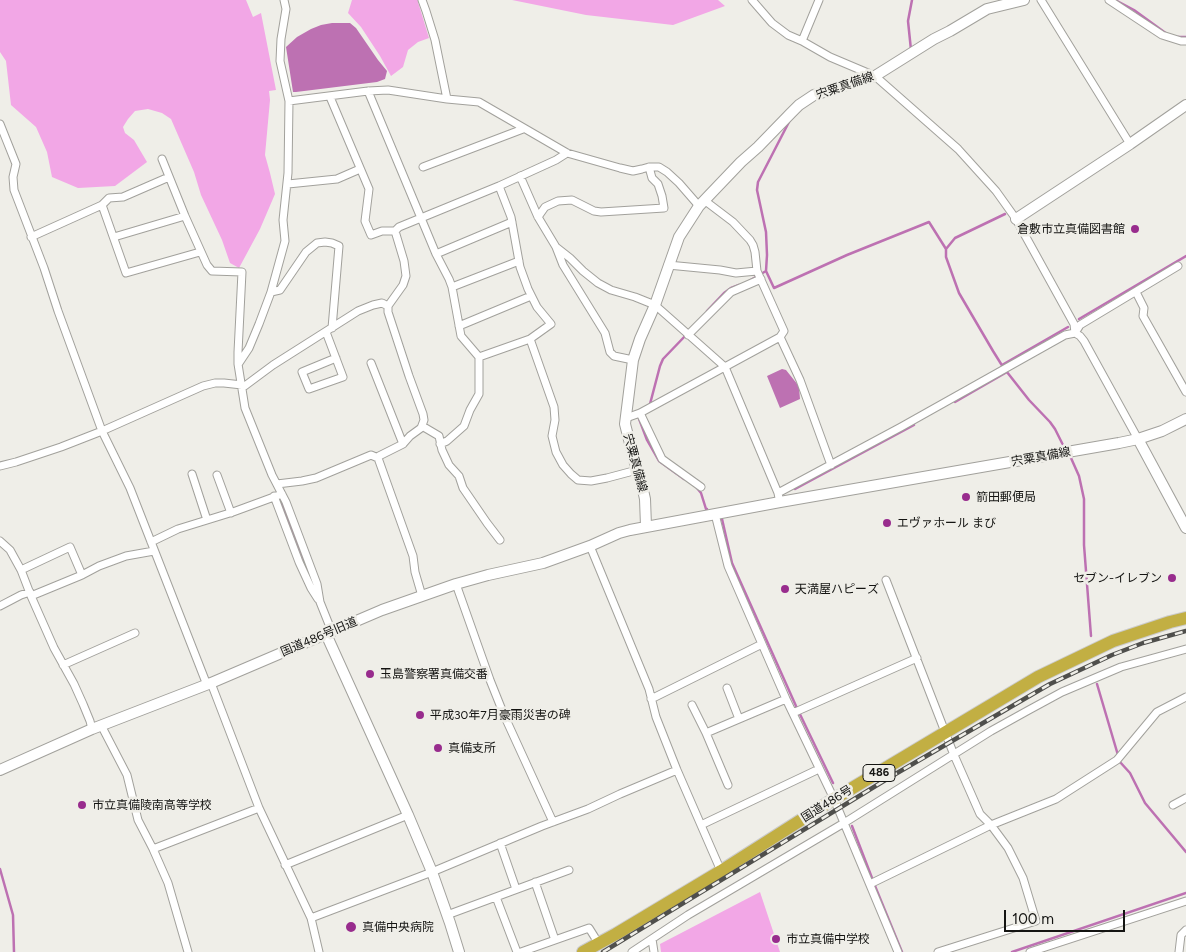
<!DOCTYPE html>
<html>
<head>
<meta charset="utf-8">
<style>
	body { margin:0 }
	#map { position:relative; width:1186px; height:952px; overflow:hidden; background:#efeee8; font-family:Figtree,sans-serif }
	canvas { display:block }
	.scale { position:absolute; left:1004px; top:910px; width:121px; height:22px; box-sizing:border-box; border:2px solid #141412; border-top:0; padding-left:6px; font-size:15px; line-height:18px; white-space:nowrap; color:#141412; -webkit-text-stroke:4px #efeee8; paint-order:stroke }
</style>
</head>
<body>
<div id="map">
<canvas width="1186" height="952"></canvas>
<div class="scale">100 m</div>
</div>
<script>
const context = document.querySelector('canvas').getContext('2d');
context.lineJoin = 'round';
function paint(path, color) { context.fillStyle = color; context.fill(path, 'evenodd'); }
const poly = rows => new Path2D(rows.map(r => 'M' + r).join(''));
function trace(path, color, width, dash) { context.strokeStyle = color; context.lineWidth = width; context.lineCap = dash ? 'butt' : 'round'; context.setLineDash(dash || []); context.stroke(path); }
function drawText(font, color, halo, rows, align = 'center') {
  context.font = font + ' Figtree,"Noto Sans JP",sans-serif'; context.lineWidth = 5; context.setLineDash([]); context.textBaseline = 'middle'; context.strokeStyle = halo; context.fillStyle = color; for (const [text, x, y, turn = 0] of rows) {
    context.save(); context.translate(x, y); context.rotate((+turn || 0) * Math.PI / 180); context.textAlign = isNaN(turn) ? turn : align; if (halo) context.strokeText(text, 0, 0); context.fillText(text, 0, 0); context.restore();
  }
}
paint(poly([
	[0,0,246,0,253,17,261,13,276,90,269,91,270,100,265,155,270,173,275,194,260,229,239,268,230,263,222,240,201,195,194,172,171,119,162,113,148,109,135,111,128,119,123,127,125,133,134,140,147,162,115,186,78,188,52,177,47,152,36,127,11,105,6,61,0,52],
	[352,0,420,0,418,2,429,38,418,42,408,50,403,67,391,76,380,56,361,27,348,13],
	[512,0,718,0,725,6,673,25,586,15],
	[760,892,780,952,661,952,660,944]
]), '#f2a7e6');
paint(poly([
	[332,23,350,23,356,28,378,60,387,71,385,79,377,82,296,92,293,92,286,47,297,37,311,29,321,25],
	[782,369,786,370,798,385,799,387,800,399,780,408,767,376]
]), '#bd71b2');
trace(poly([
	[1115,0,1134,10,1167,34],
	[1178,37,1186,37],
	[911,50,908,21,912,0],
	[1005,214,955,238,946,249,946,257,959,293,993,351,1003,367,1029,400,1050,422,1055,429,1064,447],
	[766,271,774,288,847,255,929,222,946,249],
	[749,281,766,271,767,255,766,232,757,190,758,182,790,120],
	[707,311,724,293,731,288,739,285],
	[1079,319,1186,256],
	[1002,365,1068,327],
	[955,402,1007,372],
	[650,404,660,366,663,359,687,334],
	[638,416,647,440,659,461,684,479],
	[1071,458,1079,476,1084,499,1084,545,1091,636],
	[697,488,701,493,706,509,707,509],
	[795,489,914,425],
	[280,498,314,585],
	[722,519,732,563,796,706,833,783],
	[1097,684,1120,762,1130,773,1145,803,1186,852],
	[852,826,872,878],
	[0,869,13,915,14,952],
	[875,886,902,952],
	[1012,952,1186,893]
]), '#bd71b2', 2.5);
const street = poly([
	[422,0,426,11,435,40,447,99],
	[752,0,772,23,788,35,802,41,830,57,875,76,958,149,996,191,1016,219,1074,324,1075,333],
	[1041,0,1130,144],
	[1109,0,1162,35,1181,41,1186,41],
	[802,41,819,0],
	[368,91,421,218,436,254,449,279,452,287,461,336,479,357,530,339,551,324,537,307,528,289,520,267,511,217,499,186],
	[330,97,369,189,365,221,371,235,382,231,395,231],
	[289,101,368,91,388,90,447,99,479,102,567,153,620,168,633,171,642,169,649,167,659,167,667,172,679,183,699,206],
	[0,124,16,164,13,177,14,190,44,268,58,311,102,431,130,488,207,685],
	[162,159,185,216,207,265,212,271,242,272,238,352,238,364,245,408,272,475,286,502,297,531,317,584,320,602,332,632],
	[423,167,523,129],
	[520,176,538,217,556,247,570,258,583,271,598,283,611,290,635,297,655,305,725,367,778,493,779,498],
	[288,184,337,179,360,169],
	[704,200,733,222,750,240,753,245,755,252,757,271],
	[102,205,126,273,200,252],
	[538,217,545,207,558,201,572,200,594,211,601,212,664,208,662,196,658,184,652,178,649,167],
	[31,237,102,205,109,198,123,197,169,177],
	[114,237,185,216],
	[556,247,563,265,605,333,610,352,614,356,633,360],
	[436,254,512,222],
	[452,287,519,261],
	[271,292,280,290,306,252,317,243,325,242,332,243,339,246,332,328],
	[1136,292,1144,308,1143,316,1186,392],
	[459,326,531,296],
	[326,332,343,377,309,389,302,372,336,358],
	[1075,333,1080,336,1084,341,1138,439],
	[688,335,731,292,761,279],
	[780,337,800,380,831,465],
	[530,339,554,407,555,420,552,436,556,452,563,465,571,474,578,480,591,481,607,478,637,470],
	[239,363,249,348,259,324,271,292,285,241,283,220,288,173,289,101,280,61,281,39,286,9,284,0],
	[371,363,403,444],
	[242,388,273,365,358,311,373,305,382,303,388,306],
	[640,413,662,459,701,487],
	[626,418,640,413,780,337,784,331,757,271,736,273,720,270,668,265],
	[422,426,439,436,442,450,449,465,459,476,463,488,487,523,500,540],
	[440,444,447,441,464,426,470,410,479,394,479,357],
	[378,458,379,456,403,444,410,436,421,428,424,420,423,414,409,376,388,312,388,306,403,285,406,276,404,261,395,231,399,227,499,186,556,160,567,153],
	[378,458,413,556,415,572,422,596],
	[0,466,16,462,61,447,102,431,203,386,215,383,224,383,242,385],
	[192,474,207,520],
	[217,475,231,513],
	[277,484,302,481,316,478,371,455,378,458],
	[778,493,901,427,1065,335,1075,333,1080,325,1178,266],
	[274,496,299,562,311,588,318,599],
	[715,514,728,566,786,699,834,799,898,952],
	[0,541,10,550,21,570,31,596,54,648,74,684,83,704,90,721,92,729],
	[151,542,178,529,233,512,282,494],
	[590,546,649,689,656,717,677,770,721,871],
	[21,570,70,547,82,575,99,566,126,556,154,551],
	[886,580,954,755,980,814,991,825,1008,848,1023,878,1036,921,938,952],
	[456,584,490,680,504,715,553,822],
	[31,596,82,575],
	[0,606,21,595,30,592],
	[63,665,135,633],
	[211,683,259,808,311,918,319,952],
	[727,688,739,719],
	[651,699,762,644],
	[692,705,706,733],
	[793,713,917,658],
	[101,725,127,775,138,820,153,849,168,883,188,952],
	[728,785,706,733,786,699],
	[1173,805,1186,798],
	[701,825,819,769],
	[500,843,516,889],
	[153,849,259,808],
	[285,865,408,815],
	[535,882,555,940],
	[870,884,991,825,1056,799,1117,760,1157,712,1186,697],
	[496,897,517,952],
	[447,915,569,870],
	[311,918,432,872,542,826,588,809,620,794,677,770],
	[652,939,654,952],
	[521,952,589,928,599,944],
	[632,952,688,915,844,823,991,731,1027,711,1062,692,1121,667,1186,649],
	[1030,952,1186,901],
	[1179,952,1181,935,1186,930]
]);
const secondary = poly([
	[1016,219,1130,144,1186,105],
	[1138,439,1186,528],
	[646,526,645,499,641,481,635,463,625,424,633,360,640,339,655,305,679,237,699,206,741,162,758,147,791,113,799,105,814,95,875,76,934,39,950,31,987,9,1024,0],
	[326,634,408,815,432,872,450,923,459,952],
	[0,770,92,729,211,683,382,610,456,584,488,575,543,563,590,546,619,533,630,530,780,502,1119,443,1138,439,1162,431,1186,419]
]);
const highway = poly([
	[583,952,616,934,721,871,834,799,1038,677,1113,641,1170,622,1186,618]
]);
trace(street, '#a2a19c', 9);
trace(secondary, '#a2a19c', 12);
trace(highway, '#cbcbcb', 14);
trace(street, '#fff', 7);
trace(secondary, '#fff', 10);
trace(highway, '#c2af43', 12);
const rail = poly([
	[603,952,892,776,1050,684,1112,655,1143,643,1186,631]
]);
trace(rail, '#4f4f4c', 4.5);
trace(rail, '#efeee8', 2.5, [8]);
for (const [x, y, r, color] of [
	[1135,229,5,"#982c8d"],
	[966,497,5,"#982c8d"],
	[887,523,5,"#982c8d"],
	[1172,578,5,"#982c8d"],
	[785,589,5,"#982c8d"],
	[370,674,5,"#982c8d"],
	[420,715,5,"#982c8d"],
	[438,748,5,"#982c8d"],
	[82,805,5,"#982c8d"],
	[351,927,6,"#982c8d"],
	[776,939,5,"#982c8d"]
]) { const dot = new Path2D(); dot.arc(x, y, r, 0, 2 * Math.PI); context.fillStyle = color; context.fill(dot); trace(dot, '#efeee8', 2); }
for (const [x, y, w] of [
	[879,773,32]
]) { const box = new Path2D(); box.roundRect(x - w / 2, y - 8.5, w, 17, 4); context.fillStyle = '#efeee8'; context.fill(box); trace(box, '#141412', 1); }
drawText('bold 11px', '#141412', null, [
	["486",879,773]
]);
drawText('12px', '#141412', '#efeee8', [
	["宍粟真備線",845,86,-19],
	["宍粟真備線",1041,457,-10],
	["宍粟真備線",635,463,75],
	["国道486号旧道",319,637,-23],
	["国道486号",827,804,-32]
]);
drawText('12px', '#141412', '#efeee8', [
	["倉敷市立真備図書館",1125,229,"right"],
	["箭田郵便局",976,497],
	["エヴァホール まび",897,523],
	["セブン-イレブン",1162,578,"right"],
	["天満屋ハピーズ",795,589],
	["玉島警察署真備交番",380,674],
	["平成30年7月豪雨災害の碑",430,715],
	["真備支所",448,748],
	["市立真備陵南高等学校",92,805],
	["真備中央病院",362,927],
	["市立真備中学校",786,939]
], 'left');
</script>
</body>
</html>
